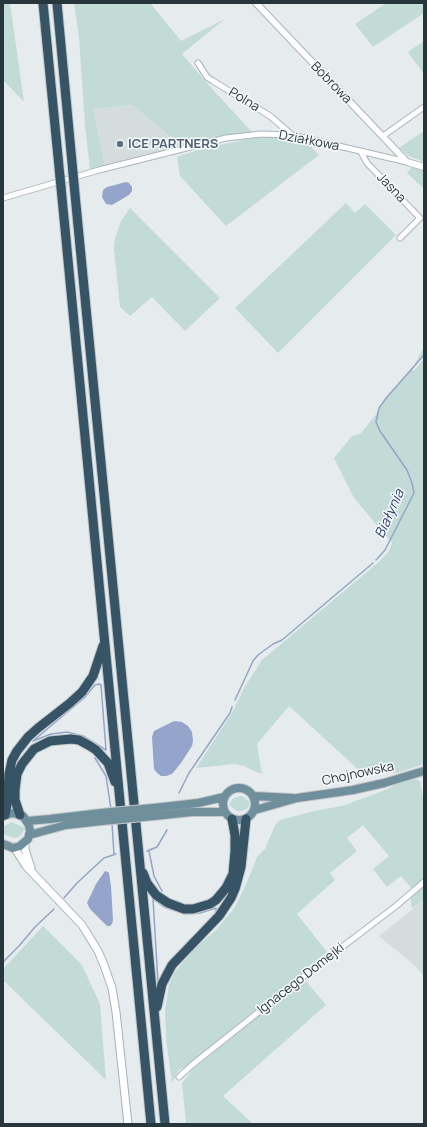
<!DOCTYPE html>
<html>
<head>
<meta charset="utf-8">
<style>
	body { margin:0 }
	#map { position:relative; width:427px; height:1127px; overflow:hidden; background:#e6eced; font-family:Manrope,sans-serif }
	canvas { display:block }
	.frame { position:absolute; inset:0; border:4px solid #27363d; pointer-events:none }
</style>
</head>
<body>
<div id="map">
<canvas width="427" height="1127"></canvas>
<div class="frame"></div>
</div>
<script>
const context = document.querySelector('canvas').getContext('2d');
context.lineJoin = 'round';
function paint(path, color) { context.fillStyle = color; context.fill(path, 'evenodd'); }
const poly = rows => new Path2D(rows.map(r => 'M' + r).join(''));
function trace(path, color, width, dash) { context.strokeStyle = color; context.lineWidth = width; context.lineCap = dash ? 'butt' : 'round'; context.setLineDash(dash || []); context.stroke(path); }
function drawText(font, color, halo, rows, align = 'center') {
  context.font = font + ' Manrope,sans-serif'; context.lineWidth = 3; context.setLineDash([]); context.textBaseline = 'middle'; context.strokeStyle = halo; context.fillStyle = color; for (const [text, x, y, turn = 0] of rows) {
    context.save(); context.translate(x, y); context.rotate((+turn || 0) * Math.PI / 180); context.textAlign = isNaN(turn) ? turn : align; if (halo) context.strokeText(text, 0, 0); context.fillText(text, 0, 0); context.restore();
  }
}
paint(poly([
	[132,105,182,146,105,165,93,109],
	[424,900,424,976,413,964,379,936]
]), '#d4dcdd');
paint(poly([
	[3,3,10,3,24,102,3,80],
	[74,3,150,3,181,41,225,19,182,54,215,92,252,132,222,136,182,146,132,105,93,109,105,165,90,170,85,125,79,37],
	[386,3,424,3,424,13,373,47,355,24],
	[424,41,424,74,408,52],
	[424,131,424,162,409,156,399,148],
	[256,137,275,137,291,138,306,142,319,155,226,226,180,176,177,157,198,150],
	[412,167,424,171,424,189,407,173],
	[346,203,355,213,365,204,396,235,278,353,235,308],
	[130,208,220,298,185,331,152,297,130,316,120,307,114,249,115,238,121,221],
	[424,347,424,355,412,369,414,371,424,359,424,764,397,773,394,773,385,768,362,773,289,706,257,744,262,774,254,771,244,766,235,764,196,768,232,713,244,688,262,660,380,561,389,551,392,543,354,498,334,458,352,436,360,434,378,412,379,408,387,397,412,369],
	[413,779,418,780,420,782,424,802,424,879,412,889,401,876,387,887,373,869,389,856,363,825,347,838,357,851,330,873,335,880,297,914,327,952,188,1065,179,1070,172,1083,166,1039,165,1010,169,985,174,973,193,950,216,930,235,907,247,882,257,857,265,849,275,825,280,820,314,811,342,806,388,789,398,783],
	[239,796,242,796,250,802,248,808,242,811,237,811,229,805,232,799],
	[12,822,25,828,23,832,19,837,14,838,3,834,3,828,6,825],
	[424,885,424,900,413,908,411,906,411,899,414,894],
	[43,926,82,965,100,1004,106,1080,3,980,3,969],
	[304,979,326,1005,223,1096,253,1124,186,1124,182,1083,193,1069]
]), '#c2dbd7');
paint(poly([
	[126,182,129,183,132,187,132,191,129,195,112,205,106,204,102,197,103,190,107,187],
	[174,721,182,722,188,726,192,732,193,741,192,746,181,763,172,774,166,776,161,776,157,773,154,769,152,737,154,731],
	[105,871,108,872,109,873,111,886,113,920,112,924,110,926,107,926,90,909,87,903,96,884]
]), '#95a4cb');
trace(poly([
	[376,560,385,550,414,493,412,483,407,470,380,431,376,422,379,408,387,397,424,355],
	[99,684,101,685,106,750,83,736,67,732,51,734,33,741,84,698,95,685,99,684],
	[235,700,253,661,258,655,273,644,282,640,373,563],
	[95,758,106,776,111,809],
	[179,793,189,773,230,713,232,707],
	[112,823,114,855],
	[147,851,157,847,167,830],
	[149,851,154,876,162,891],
	[64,898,77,883,104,858,116,854],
	[153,899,158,983,165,968],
	[153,899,164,907,185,914,200,913,216,908,216,912,212,917],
	[172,959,190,940],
	[3,962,19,946,35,927,54,909]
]), '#95a4cb', 1.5);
const minor = poly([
	[198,63,207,77,213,81,270,116,292,135],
	[383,136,424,107],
	[361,152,367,163,420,218,400,238],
	[3,198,99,170,226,138,261,134,292,135,407,162],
	[179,1077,192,1065,304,976,396,906,424,882]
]);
const tertiary = poly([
	[256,3,407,162,424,167]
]);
const secondary = poly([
	[25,842,25,849,31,868],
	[14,847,26,866,82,925,98,951,104,965,112,988,116,1012,128,1124]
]);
const primary = poly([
	'223 804a16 16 0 1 1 32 0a16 16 0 1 1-32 0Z',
	[254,796,293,798],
	[153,808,198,803,224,797],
	[255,810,297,798,353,790,384,783,424,771],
	[3,816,13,813,23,816,29,825,30,832,28,839,20,846,13,848,3,844],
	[154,816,192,812,225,812],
	[27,821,50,819,101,813],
	[29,835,66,825,102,821]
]);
const motorway = poly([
	[43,3,60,177],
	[57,3,73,173],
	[74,184,165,1124],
	[61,187,151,1124],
	[5,815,7,805,9,774,12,760,17,751,28,737,38,728,70,703,82,692,93,676,103,646],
	[20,815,15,800,15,790,17,774,22,764,34,749,50,741,71,739,79,740,90,746,96,750,108,763,115,782],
	[143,873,147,883,156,895,168,903,184,909,193,909,210,904,216,900,226,888,233,874,235,851,235,835,232,819],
	[157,1007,162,984,172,965,219,916,231,898,235,889,241,867,246,819]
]);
trace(minor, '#adb5b8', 7);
trace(tertiary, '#adb5b8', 8);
trace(secondary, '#a6b4b7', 9);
trace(primary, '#c3c7c9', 10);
trace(motorway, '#c3c7c9', 11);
trace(minor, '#fff', 5);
trace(tertiary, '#fff', 6);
trace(secondary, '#fff', 7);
trace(primary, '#708f9d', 8);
trace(motorway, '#365466', 9);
const primaryBridge = poly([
	[101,813,153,808],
	[102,821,154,816]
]);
const motorwayBridge = poly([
	[73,173,74,184],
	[60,177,61,187]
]);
trace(primaryBridge, '#c3c7c9', 10, []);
trace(motorwayBridge, '#c3c7c9', 11, []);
trace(primaryBridge, '#708f9d', 8);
trace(motorwayBridge, '#365466', 9);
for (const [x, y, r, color] of [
	[120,144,4,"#5c6f8a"]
]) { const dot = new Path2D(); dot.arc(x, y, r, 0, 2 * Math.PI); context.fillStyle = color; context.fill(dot); trace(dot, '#f6fafa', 1.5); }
drawText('13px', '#27363d', '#f6fafa', [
	["Bobrowa",331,83,46],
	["Polna",244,100,31],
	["Działkowa",309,141,11],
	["Jasna",391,188,46],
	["Chojnowska",358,774,-12],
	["Ignacego Domejki",301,979,-38]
]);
drawText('bold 13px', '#4e5e75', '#f6fafa', [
	["ICE PARTNERS",128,144]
], 'left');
drawText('italic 14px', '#283b72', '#f6fafa', [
	["Białynia",390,514,-66]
]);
</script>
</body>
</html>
